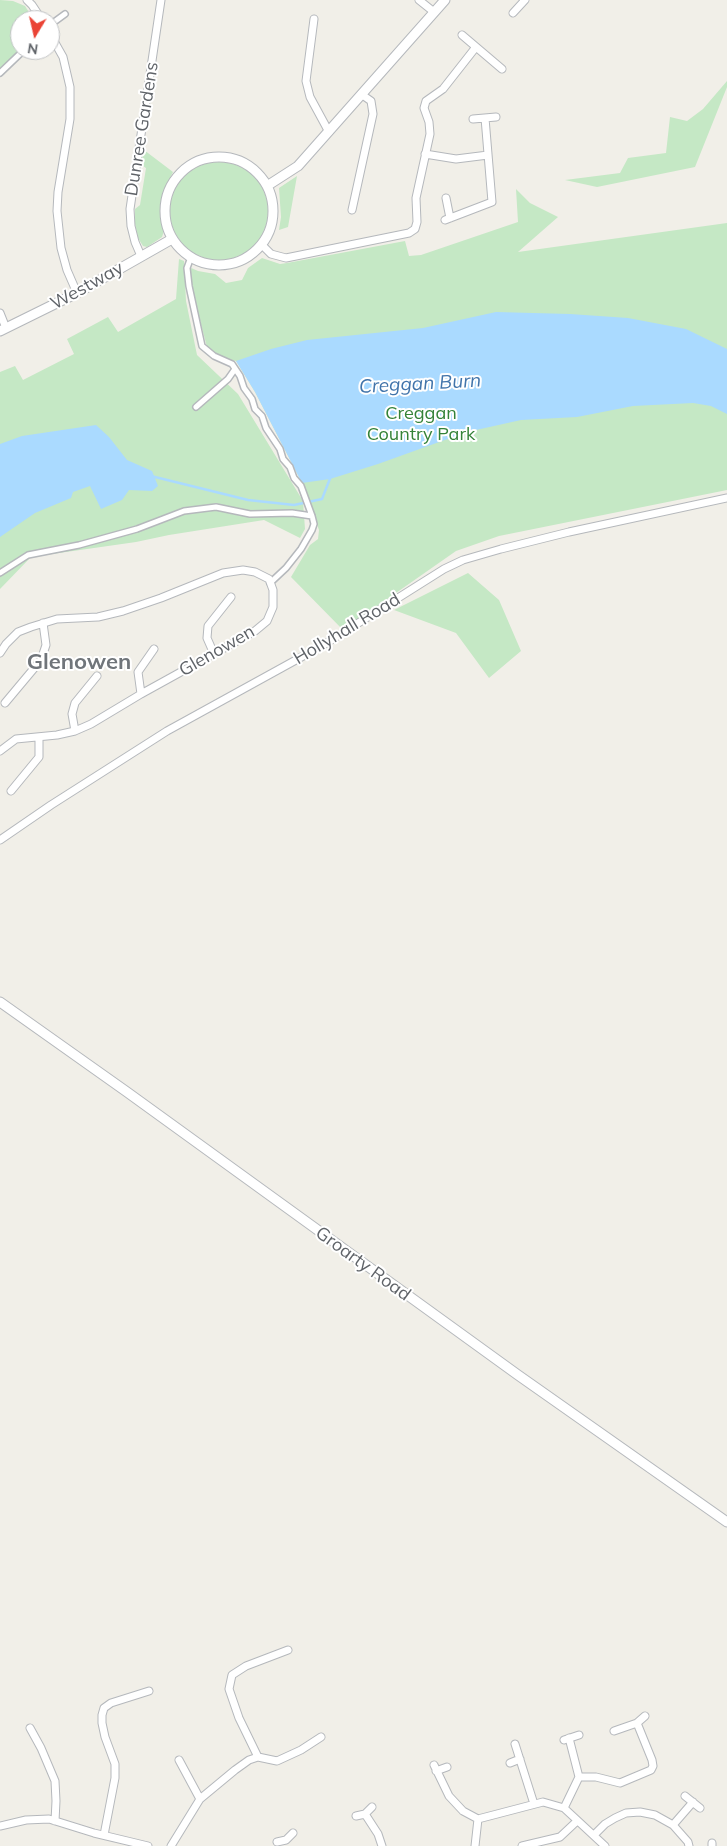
<!DOCTYPE html>
<html>
<head>
<meta charset="utf-8">
<style>
	body { margin:0 }
	#map { position:relative; width:727px; height:1846px; overflow:hidden; background:#f1efe8; font-family:Mulish,sans-serif }
	canvas { display:block }
	.north { position:absolute; left:10px; top:10px; width:50px; height:50px; box-sizing:border-box; background:#fff; border:1px solid #bfc1c3; border-radius:50%; rotate:189deg; font-size:14px; font-weight:700; line-height:20px; text-align:center; color:#5f6368 }
	.north::after { content:''; display:block; margin:auto; width:18px; height:22px; background:#ea4335; clip-path:polygon(50% 0,100% 100%,50% 72%,0 100%) }
</style>
</head>
<body>
<div id="map">
<canvas width="727" height="1846"></canvas>
<div class="north">N</div>
</div>
<script>
const context = document.querySelector('canvas').getContext('2d');
context.lineJoin = 'round';
function paint(path, color) { context.fillStyle = color; context.fill(path, 'evenodd'); }
const poly = rows => new Path2D(rows.map(r => 'M' + r).join(''));
function trace(path, color, width, dash) { context.strokeStyle = color; context.lineWidth = width; context.lineCap = dash ? 'butt' : 'round'; context.setLineDash(dash || []); context.stroke(path); }
function drawText(font, color, halo, rows, align = 'center') {
  context.font = font + ' Mulish,sans-serif'; context.lineWidth = 4; context.setLineDash([]); context.textBaseline = 'middle'; context.strokeStyle = halo; context.fillStyle = color; for (const [text, x, y, turn = 0] of rows) {
    context.save(); context.translate(x, y); context.rotate((+turn || 0) * Math.PI / 180); context.textAlign = isNaN(turn) ? turn : align; if (halo) context.strokeText(text, 0, 0); context.fillText(text, 0, 0); context.restore();
  }
}
paint(poly([
	[0,0,13,1,25,6,34,20,20,20,20,50,22,50,0,70],
	[727,81,727,87,695,167,597,187,565,180,620,173,628,158,666,153,670,117,687,121,703,109],
	[144,150,173,172,163,192,160,206,164,231,162,237,147,247,143,246,138,238,135,224,135,209,140,205,146,168,141,165],
	'170 211a49 49 0 1 1 98 0a49 49 0 1 1-98 0Z',
	[297,176,288,227,279,230,281,217,279,188],
	[516,189,530,203,558,217,518,252,727,223,727,490,499,536,456,551,343,630,291,577,310,545,318,539,319,530,302,483,255,392,236,361,219,357,207,347,190,283,189,267,198,271,215,274,226,283,242,280,248,268,262,258,280,264,287,263,405,241,409,256,421,255,518,222],
	[179,259,184,261,186,301,197,355,238,394,303,501,305,529,300,538,264,520,169,535,136,542,31,557,0,589,0,372,15,366,23,380,74,354,67,339,108,317,118,332,176,299],
	[468,573,499,600,521,651,489,678,456,633,394,610]
]), '#c5e8c5');
paint(poly([
	[496,312,570,314,628,318,686,329,727,349,727,414,711,406,693,403,633,406,577,417,521,420,467,432,378,464,330,479,302,483,255,392,236,361,271,349,307,340,423,328],
	[96,425,109,437,127,460,152,471,158,486,152,491,129,490,122,500,101,509,90,486,73,492,71,498,35,513,0,537,0,444,22,436]
]), '#aadaff');
trace(poly([
	[151,476,248,500,294,505,322,499,331,476]
]), '#aadaff', 2.5);
const pedestrian = poly([
	[50,25,65,14],
	[0,73,24,50],
	[191,257,187,268,189,286,202,346,214,356,232,364,240,376,244,388,252,399,255,409,262,416,266,428,280,449,283,459,290,467,294,478,301,486,312,516,314,524,312,530,301,549,286,568,270,583],
	[196,407,228,379,235,369],
	[0,573,28,555,79,545,137,529,184,511,216,507,250,514,292,513,312,516]
]);
const minor = poly([
	[27,0,32,5,42,20],
	[419,0,434,12],
	[513,13,525,0],
	[314,19,306,81,310,97,329,132],
	[50,34,63,57,70,87,70,119,58,192,57,211,61,248,67,270,77,293],
	[462,35,502,69],
	[473,119,496,117],
	[425,154,456,159,488,155],
	[446,198,450,218],
	[352,210,373,114,371,101,361,94],
	[445,220,492,202,485,118],
	[262,245,271,254,286,258,409,233,415,229,417,222,416,198,430,134,429,122,424,108,426,101,443,89,476,47],
	[141,256,135,242,131,226,130,209,161,0],
	[0,313,6,328],
	[0,653,6,644,18,632,31,627,57,619,98,617,123,611,161,598,223,573,243,570,255,572,269,579,273,590,273,607,267,621,255,631,141,694,91,724,75,731,57,735,16,739,0,751],
	[214,654,207,638,208,626,231,597],
	[141,694,138,672,154,649],
	[5,703,41,660,46,645,43,623],
	[75,731,72,714,75,703,97,676],
	[11,791,39,757,39,737],
	[0,840,51,805,167,731,325,644,444,569,463,560,501,549,569,532,727,498],
	[30,1728,41,1748,55,1781,56,1801,55,1821],
	[614,1731,637,1723,645,1716],
	[564,1740,579,1735],
	[515,1744,534,1804],
	[258,1757,239,1718,229,1689,232,1675,246,1666,288,1650],
	[179,1760,200,1799],
	[510,1763,520,1759],
	[434,1765,449,1796,463,1811,478,1819],
	[436,1771,447,1767],
	[579,1777,596,1777,620,1783,651,1770,653,1766,652,1760,637,1723],
	[685,1796,700,1808],
	[564,1808,579,1777,569,1738],
	[365,1814,378,1834,382,1846],
	[356,1816,365,1814,372,1807],
	[673,1825,693,1802],
	[0,1826,26,1820,49,1819,94,1833,148,1846],
	[104,1835,115,1778,115,1764,105,1737,102,1723,102,1715,104,1708,111,1703,149,1691],
	[594,1835,605,1824,615,1818,626,1813,640,1812,655,1815,673,1825,688,1842,689,1846],
	[277,1842,286,1840,293,1833],
	[712,1843,712,1846],
	[171,1846,200,1799,235,1770,249,1760,258,1757,277,1761,301,1750,321,1737],
	[475,1846,478,1819,543,1802,564,1808,605,1846],
	[522,1846,560,1837,577,1821]
]);
const tertiary = poly([
	'165 211a54 54 0 1 1 108 0a54 54 0 1 1-108 0Z',
	[267,186,298,166,445,0],
	[0,331,77,293,172,239],
	[0,1002,127,1092,518,1375,727,1522]
]);
trace(pedestrian, '#b5b8bc', 8);
trace(minor, '#b5b8bc', 9);
trace(tertiary, '#b5b8bc', 11);
trace(pedestrian, '#fff', 5);
trace(minor, '#fff', 7);
trace(tertiary, '#fff', 9);
drawText('18px', '#5f6368', '#fff', [
	["Dunree Gardens",142,129,-81],
	["Westway",87,286,-29],
	["Hollyhall Road",347,629,-31],
	["Glenowen",217,651,-30],
	["Groarty Road",363,1264,36]
]);
drawText('18px', '#348238', '#fff', [
	["Creggan",421,414],
	["Country Park",421,435]
]);
drawText('italic 19px', '#4174aa', '#fff', [
	["Creggan Burn",420,384,-3]
]);
drawText('bold 22px', '#70757a', '#fff', [
	["Glenowen",79,662]
]);
</script>
</body>
</html>
